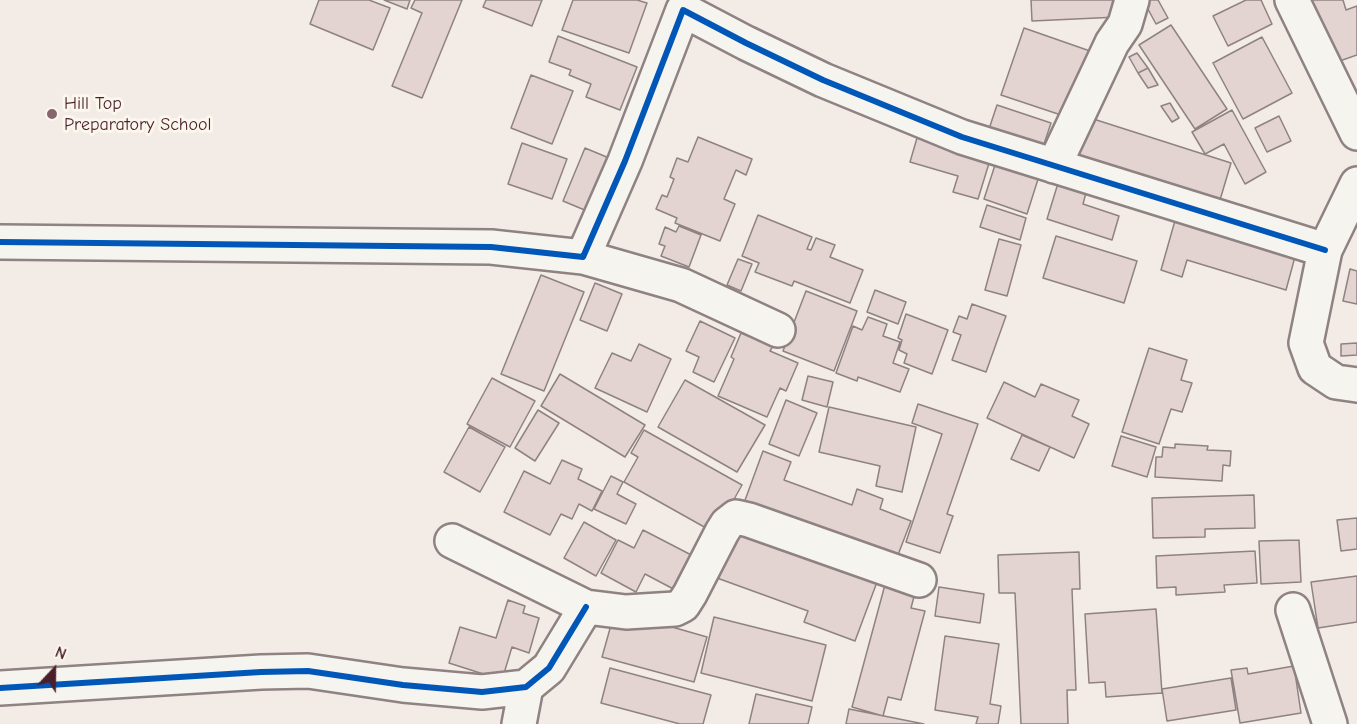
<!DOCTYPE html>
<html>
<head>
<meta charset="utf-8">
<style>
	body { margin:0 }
	#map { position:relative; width:1357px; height:724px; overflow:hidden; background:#f3ebe6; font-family:"Comic Neue",sans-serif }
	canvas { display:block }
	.north { position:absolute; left:24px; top:640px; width:60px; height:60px; -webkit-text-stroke:4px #fbf7ec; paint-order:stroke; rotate:22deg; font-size:16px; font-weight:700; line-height:24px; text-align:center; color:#4a1f2b }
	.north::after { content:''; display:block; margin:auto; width:21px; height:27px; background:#4a1f2b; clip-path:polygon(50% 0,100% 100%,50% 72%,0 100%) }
</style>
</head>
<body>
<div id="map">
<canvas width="1357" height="724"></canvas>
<div class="north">N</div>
</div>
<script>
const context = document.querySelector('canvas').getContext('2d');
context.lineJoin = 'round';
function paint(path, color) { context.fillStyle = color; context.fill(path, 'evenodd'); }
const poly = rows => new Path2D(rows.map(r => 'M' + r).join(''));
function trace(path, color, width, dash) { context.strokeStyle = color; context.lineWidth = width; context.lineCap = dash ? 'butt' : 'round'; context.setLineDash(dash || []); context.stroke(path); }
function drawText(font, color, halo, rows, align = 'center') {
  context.font = font + ' "Comic Neue",sans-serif'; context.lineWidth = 6; context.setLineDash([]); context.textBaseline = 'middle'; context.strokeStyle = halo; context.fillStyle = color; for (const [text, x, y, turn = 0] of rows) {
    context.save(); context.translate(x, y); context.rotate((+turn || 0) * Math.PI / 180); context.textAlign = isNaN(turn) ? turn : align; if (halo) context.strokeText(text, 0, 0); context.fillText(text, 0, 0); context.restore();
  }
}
const building = poly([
	[319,0,369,0,390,8,373,50,310,24,319,0],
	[384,0,410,0,407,9,384,0],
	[415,0,462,0,422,98,392,86,422,13,411,8,415,0],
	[486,0,542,0,532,26,483,7,486,0],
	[573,0,637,0,647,3,629,53,562,30,573,0],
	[1031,0,1117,0,1118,17,1032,21,1031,0],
	[1143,0,1158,0,1168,18,1156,24,1143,0],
	[1246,0,1261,0,1272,24,1228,46,1213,16,1246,0],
	[1309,0,1343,0,1346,10,1357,6,1357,55,1331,64,1309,0],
	[1171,25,1227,109,1195,129,1139,45,1171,25],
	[1024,28,1090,51,1067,117,1001,95,1024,28],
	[558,36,637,67,620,110,586,97,591,84,569,75,571,70,549,62,558,36],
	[1262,37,1292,93,1243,119,1213,63,1262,37],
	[1137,53,1148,68,1138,73,1129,57,1137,53],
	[1148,68,1158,85,1148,88,1138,73,1148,68],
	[531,75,573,91,552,144,511,128,531,75],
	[1170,103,1179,118,1172,122,1161,106,1170,103],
	[997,105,1051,123,1040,156,986,138,997,105],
	[1232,110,1266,172,1245,184,1224,144,1205,154,1192,132,1232,110],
	[1084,116,1231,163,1217,210,1068,163,1084,116],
	[1279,116,1291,141,1267,152,1255,128,1279,116],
	[698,137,752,159,746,175,736,170,724,199,735,204,720,241,675,223,677,218,656,209,662,195,667,197,674,179,670,177,677,158,688,162,698,137],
	[917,138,990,160,978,199,953,192,958,176,910,162,917,138],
	[522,143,567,159,552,199,508,184,522,143],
	[585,148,609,158,587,211,563,201,585,148],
	[996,162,1039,176,1027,214,984,199,996,162],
	[1059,180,1087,189,1083,204,1119,216,1112,240,1047,219,1059,180],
	[987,205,1026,218,1020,240,980,227,987,205],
	[758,215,812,237,807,249,811,250,816,238,835,245,830,257,863,270,850,303,794,281,792,286,755,272,759,263,742,256,758,215],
	[1176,217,1296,253,1286,290,1187,260,1182,277,1161,270,1176,217],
	[679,226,701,235,689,267,661,256,665,246,659,244,665,227,676,232,679,226],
	[1056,236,1137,261,1124,303,1043,278,1056,236],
	[999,239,1021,245,1007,296,985,290,999,239],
	[738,259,752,264,741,291,727,285,738,259],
	[1350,269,1357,271,1357,304,1343,301,1350,269],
	[541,275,584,292,544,391,501,374,541,275],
	[595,283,622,294,607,331,580,320,595,283],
	[875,290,906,302,898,324,867,312,875,290],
	[806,291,857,311,834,371,783,351,806,291],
	[972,304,1006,316,986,372,952,360,961,335,953,332,959,316,967,319,972,304],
	[906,314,948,330,932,374,904,363,907,354,899,350,902,340,898,338,906,314],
	[868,317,887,324,883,336,900,342,893,363,909,369,900,392,858,377,857,381,836,373,853,326,862,330,868,317],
	[700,321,735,338,714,382,693,372,699,357,686,351,700,321],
	[741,333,773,346,770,351,798,363,786,391,780,388,767,417,718,396,734,359,731,357,741,333],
	[1357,343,1357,355,1341,356,1341,344,1357,343],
	[639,344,671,359,647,412,595,388,612,353,631,361,639,344],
	[1149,348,1187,360,1181,380,1192,383,1182,412,1171,409,1159,444,1122,432,1149,348],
	[560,374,645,425,625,457,541,406,560,374],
	[808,376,833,382,827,407,802,400,808,376],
	[492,378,535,401,510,447,467,424,492,378],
	[685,380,765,425,737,472,658,427,685,380],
	[1004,382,1035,397,1041,384,1079,400,1072,416,1089,424,1074,458,987,418,1004,382],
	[786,400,817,413,799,456,769,444,786,400],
	[918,404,978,424,947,514,953,516,940,553,906,542,942,434,912,423,918,404],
	[829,407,916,427,902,492,876,486,880,466,819,452,829,407],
	[538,410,559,423,535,461,515,448,538,410],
	[469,427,505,447,480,492,444,472,469,427],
	[644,430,742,485,715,533,624,482,638,457,631,453,644,430],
	[1022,435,1050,447,1039,471,1011,459,1022,435],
	[1121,436,1156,447,1147,477,1112,466,1121,436],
	[1175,444,1208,446,1207,450,1231,451,1230,466,1223,465,1222,481,1155,477,1156,457,1162,457,1163,447,1175,448,1175,444],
	[763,451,791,462,784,480,852,505,857,489,883,499,880,509,911,521,896,560,744,503,763,451],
	[562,460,582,469,578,479,602,491,592,511,579,504,572,519,561,514,550,535,504,512,524,471,550,484,562,460],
	[611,476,623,482,617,494,636,504,626,524,594,509,611,476],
	[1254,495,1255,528,1205,529,1205,537,1153,538,1152,498,1254,495],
	[1357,518,1357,549,1341,551,1337,520,1357,518],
	[584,522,616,540,596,576,564,558,584,522],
	[643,530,699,559,681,593,645,574,636,592,601,573,618,540,634,548,643,530],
	[735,530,877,582,855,641,804,622,808,611,717,578,735,530],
	[1299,540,1301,582,1261,584,1259,541,1299,540],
	[1255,551,1257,583,1224,585,1225,592,1176,595,1176,587,1157,588,1156,556,1255,551],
	[1079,552,1080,589,1072,589,1076,690,1067,690,1068,724,1021,724,1015,593,999,593,998,555,1079,552],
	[1357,576,1357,622,1318,628,1311,582,1357,576],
	[886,581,916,589,911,608,925,611,901,700,888,697,883,716,852,707,886,581],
	[939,587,984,594,980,623,935,616,939,587],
	[508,600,525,606,523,613,539,618,529,653,512,647,502,680,449,663,460,627,496,638,508,600],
	[1156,609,1162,693,1106,697,1105,682,1089,683,1085,614,1156,609],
	[714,617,826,645,812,701,701,673,714,617],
	[613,618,649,628,651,621,707,637,694,682,602,657,613,618],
	[945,636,999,644,990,704,1001,706,998,724,976,724,978,717,935,710,945,636],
	[1294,666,1301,713,1240,723,1231,670,1247,668,1248,674,1294,666],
	[610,668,711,695,703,724,680,724,601,703,610,668],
	[1231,678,1236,710,1167,721,1162,689,1231,678],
	[756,694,812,707,808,724,749,724,756,694],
	[849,709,924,724,846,724,849,709]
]);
paint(building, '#e4d4d1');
trace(building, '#8e8282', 1.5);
const minor = poly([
	[1292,0,1357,133],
	[1054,166,1112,43,1125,24,1132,0],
	[1357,184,1325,250,1306,343,1315,368,1336,382,1357,385],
	[0,242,491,247,583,257,625,161,683,10,746,43,823,80,962,137,1325,250],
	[583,257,681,285,778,330],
	[452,541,586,607,626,612,675,609,683,605,690,594,722,532,727,524,736,517,749,520,919,580],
	[1293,610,1330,724],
	[0,688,261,672,308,671,403,685,482,692,526,687,549,668,586,607],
	[519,724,526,687]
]);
trace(minor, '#8e8282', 38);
trace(minor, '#f6f4ef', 33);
trace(poly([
	[0,242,491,247,583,257,625,161,683,10,746,43,823,80,962,137,1325,250],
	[0,688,261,672,308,671,403,685,482,692,526,687,549,668,586,607]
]), '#0057b8', 6);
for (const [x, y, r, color] of [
	[52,114,6,"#85666c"]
]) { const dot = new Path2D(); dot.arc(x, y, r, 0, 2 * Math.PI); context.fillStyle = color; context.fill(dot); trace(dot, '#fbf7ec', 2); }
drawText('18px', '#4a1f2b', '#fbf7ec', [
	["Hill Top",64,104],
	["Preparatory School",64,125]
], 'left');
</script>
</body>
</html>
